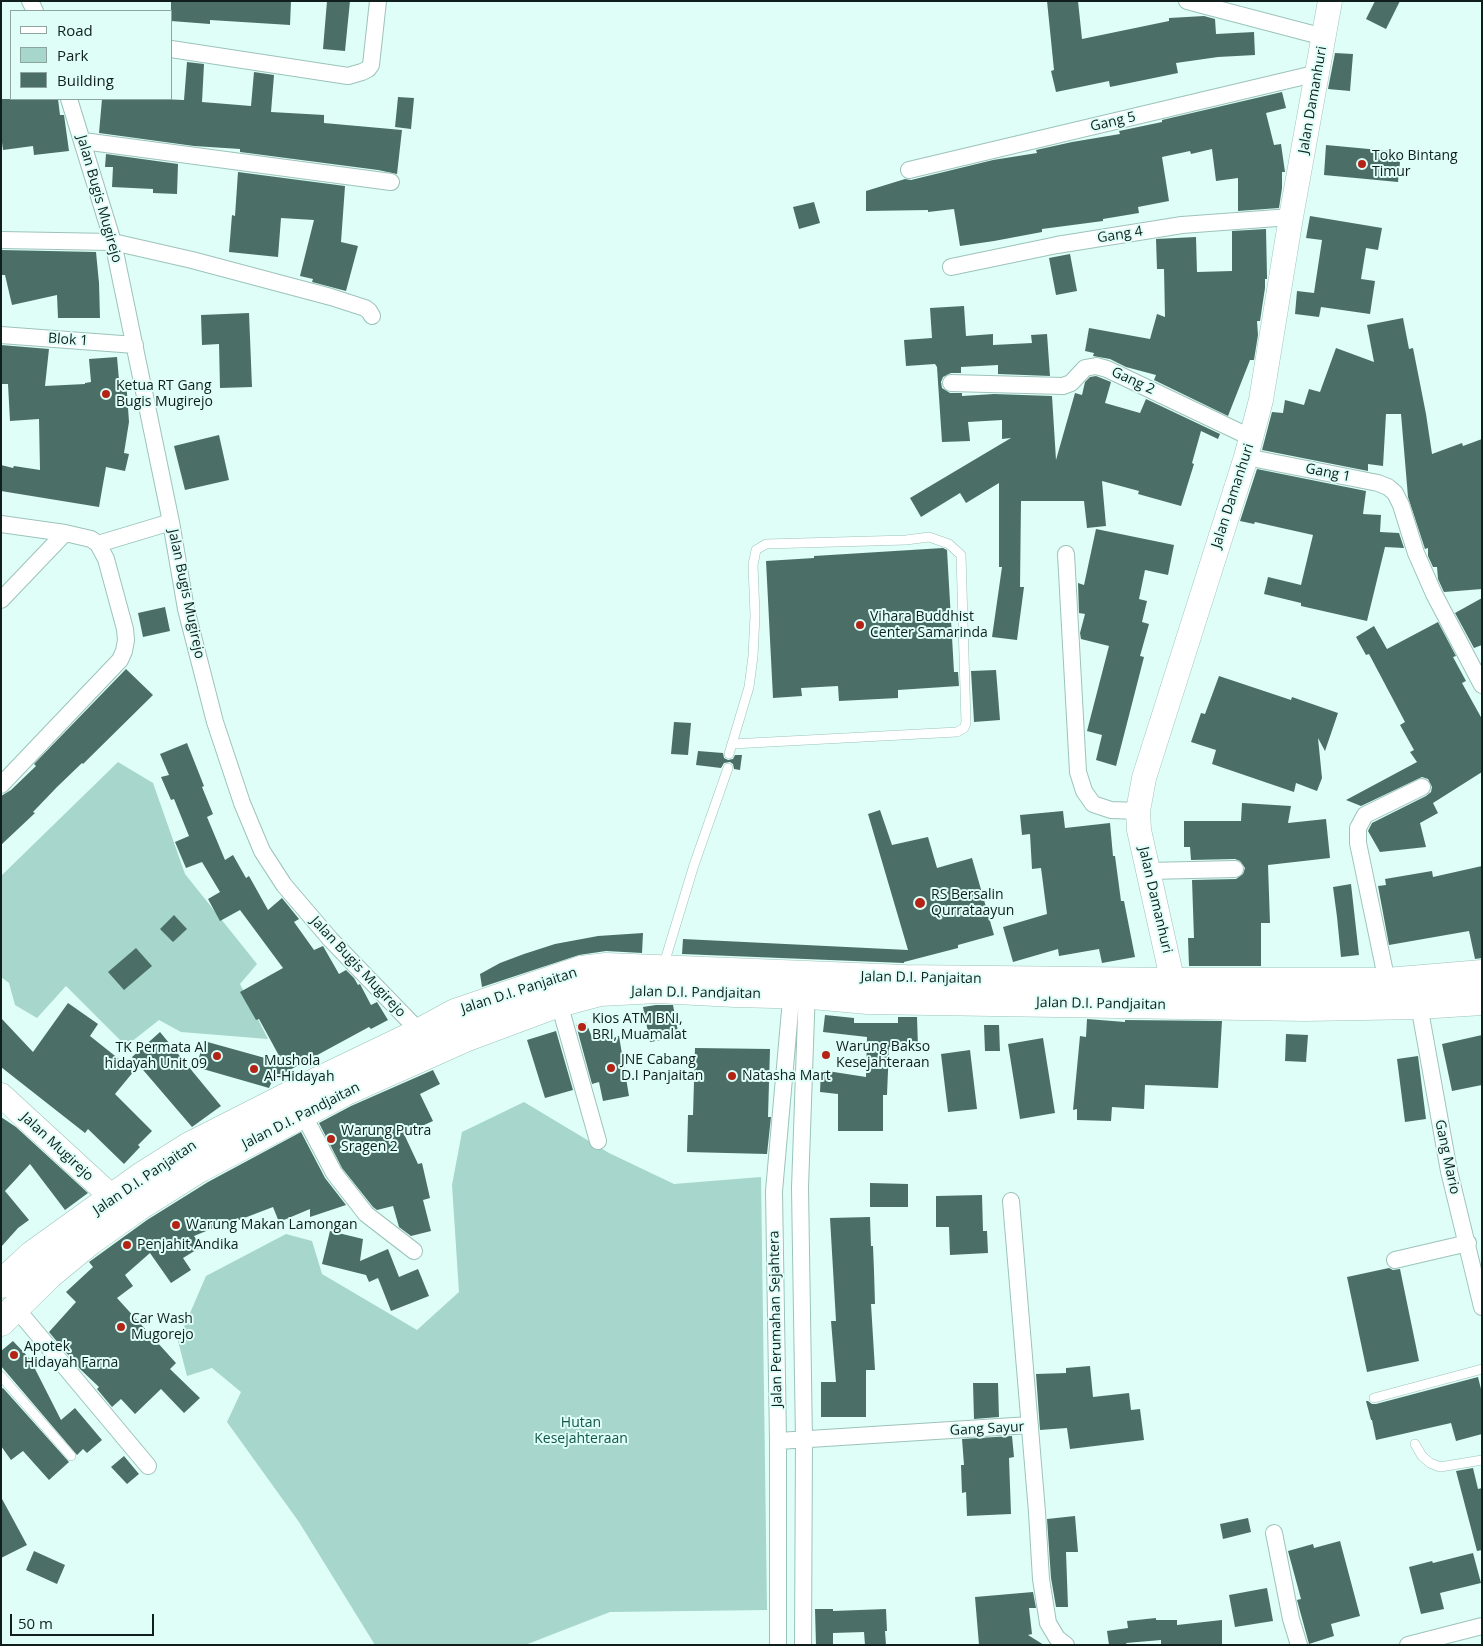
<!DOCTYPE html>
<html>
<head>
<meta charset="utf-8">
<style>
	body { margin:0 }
	#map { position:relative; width:1483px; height:1646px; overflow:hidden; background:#defef7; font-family:"Open Sans",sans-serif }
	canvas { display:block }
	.frame { position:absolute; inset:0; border:2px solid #101f1c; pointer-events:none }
	.legend { position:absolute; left:10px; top:10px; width:162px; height:90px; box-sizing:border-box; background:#defef7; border:1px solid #8ca59f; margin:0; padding:6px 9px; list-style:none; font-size:15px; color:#101f1c }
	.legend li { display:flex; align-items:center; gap:10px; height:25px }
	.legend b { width:25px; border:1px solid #8ca59f }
	.scale { position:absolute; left:10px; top:1614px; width:144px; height:22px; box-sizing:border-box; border:2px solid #101f1c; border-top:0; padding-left:6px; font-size:15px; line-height:18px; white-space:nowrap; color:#101f1c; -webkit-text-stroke:4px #defef7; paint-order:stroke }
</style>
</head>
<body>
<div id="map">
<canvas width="1483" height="1646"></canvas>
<div class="frame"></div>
<ul class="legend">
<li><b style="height:6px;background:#fff"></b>Road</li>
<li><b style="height:14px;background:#a6d6cc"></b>Park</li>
<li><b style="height:14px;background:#4b6f67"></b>Building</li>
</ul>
<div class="scale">50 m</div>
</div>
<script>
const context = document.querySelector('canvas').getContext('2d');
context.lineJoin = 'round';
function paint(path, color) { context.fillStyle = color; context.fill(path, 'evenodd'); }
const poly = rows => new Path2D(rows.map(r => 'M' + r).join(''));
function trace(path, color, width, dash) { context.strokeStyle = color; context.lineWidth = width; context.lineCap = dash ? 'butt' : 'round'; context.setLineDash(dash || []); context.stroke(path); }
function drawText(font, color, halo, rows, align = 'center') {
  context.font = font + ' "Open Sans",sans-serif'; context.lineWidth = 4; context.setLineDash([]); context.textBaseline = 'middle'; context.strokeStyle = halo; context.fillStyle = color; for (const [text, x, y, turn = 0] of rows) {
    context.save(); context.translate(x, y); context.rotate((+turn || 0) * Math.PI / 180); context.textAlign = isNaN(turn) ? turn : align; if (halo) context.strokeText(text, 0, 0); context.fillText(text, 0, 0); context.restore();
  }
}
paint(poly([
	[118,762,153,783,185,874,257,964,240,984,268,1039,181,1032,159,1020,126,1046,66,986,37,1018,15,1005,9,983,1,977,1,876],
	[524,1102,609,1153,674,1184,761,1177,767,1610,610,1612,525,1645,375,1645,299,1522,227,1422,241,1392,212,1368,187,1376,178,1341,206,1276,286,1234,312,1241,322,1274,417,1330,459,1292,452,1185,462,1132]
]), '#a6d6cc');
paint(poly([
	[171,1,291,1,290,25,210,20,210,24,171,21],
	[327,1,350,1,345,51,323,49],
	[1047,1,1078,1,1082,39,1169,21,1169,18,1204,16,1215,19,1216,34,1254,32,1255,55,1218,57,1176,63,1178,73,1110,87,1109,81,1056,92,1051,71,1054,70],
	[1375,1,1400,1,1386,29,1366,19],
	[1335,53,1353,54,1350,91,1328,89],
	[187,62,204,64,202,102,251,106,254,72,274,75,271,112,324,115,324,123,402,130,397,174,378,170,240,152,240,149,194,146,99,133,102,99,160,99,184,100],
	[1282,92,1286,108,1266,113,1274,145,1281,144,1285,172,1282,172,1282,188,1279,208,1238,211,1238,178,1216,181,1212,149,1191,154,1190,151,1162,157,1169,201,1138,207,1139,213,1103,219,1103,221,1042,229,1042,232,994,241,960,246,954,209,928,212,928,210,866,211,866,191,905,179,911,180,993,160,1037,153,1036,150,1072,142,1120,134,1119,131,1162,122,1162,120],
	[398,97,414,98,411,129,395,127],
	[1,99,58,99,60,115,64,115,69,151,34,155,33,146,3,150,1,135],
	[1326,145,1401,152,1398,182,1324,175],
	[106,154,178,164,177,194,153,193,153,189,112,187,113,167,105,167],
	[238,172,345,186,341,242,358,246,346,291,312,282,313,279,300,276,314,220,281,218,278,257,229,252,232,215,235,216],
	[814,202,820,223,799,229,793,207],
	[1310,216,1382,228,1378,250,1366,248,1361,279,1375,281,1370,314,1321,307,1319,317,1295,314,1297,291,1314,293,1322,240,1306,238],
	[1266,229,1267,276,1267,279,1265,279,1265,288,1260,321,1257,321,1258,335,1254,360,1250,360,1228,416,1154,380,1156,375,1126,367,1110,359,1093,356,1094,353,1085,351,1089,328,1150,339,1157,314,1165,317,1164,269,1157,269,1156,239,1196,237,1197,272,1232,271,1232,231],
	[1,250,96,252,99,283,100,318,58,318,57,295,12,305,5,275,1,275],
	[1070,254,1077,291,1056,295,1049,258],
	[964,306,966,336,993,334,993,345,1032,343,1031,335,1047,334,1050,376,998,374,998,365,961,367,961,373,951,373,943,377,941,382,942,388,950,393,962,393,962,396,994,394,1052,396,1056,460,1075,393,1082,395,1085,382,1090,377,1096,376,1111,382,1105,403,1140,413,1146,399,1220,434,1218,439,1201,431,1192,463,1194,464,1181,506,1138,494,1139,491,1102,481,1106,526,1087,528,1084,501,1021,501,1020,587,1024,587,1017,640,992,637,1002,567,999,567,999,483,966,503,960,493,921,517,910,498,1011,438,1002,439,1002,420,968,422,970,441,942,442,937,367,935,364,906,366,904,340,932,338,930,308],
	[249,313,252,387,220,388,219,344,202,345,201,315],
	[1403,318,1409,349,1413,348,1426,414,1432,454,1462,443,1463,446,1482,439,1482,589,1444,592,1443,590,1438,579,1437,567,1433,567,1428,556,1428,548,1425,549,1408,497,1401,414,1386,414,1383,466,1368,464,1368,471,1262,450,1272,412,1283,413,1285,400,1304,405,1309,389,1320,392,1336,348,1374,362,1367,325],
	[1,345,49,349,45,386,85,384,85,383,91,382,89,359,117,357,119,380,126,379,129,422,124,453,129,454,125,471,106,467,99,507,1,491,1,465,13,468,14,466,40,470,39,419,10,421,8,384,1,384],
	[219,435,229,480,185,490,174,446],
	[1257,469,1366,491,1363,514,1381,515,1380,532,1399,533,1404,548,1385,547,1367,621,1301,606,1301,603,1264,594,1268,577,1301,585,1313,535,1255,522,1254,524,1240,521],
	[1096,529,1174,545,1168,575,1145,570,1139,599,1147,601,1142,622,1149,624,1140,656,1144,657,1116,766,1096,760,1102,735,1087,731,1109,646,1081,639,1080,633,1085,614,1079,613,1078,583,1084,585],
	[943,548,947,550,954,672,958,672,959,686,898,690,898,698,839,701,838,686,801,688,802,696,773,698,766,561,814,558,814,556],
	[1482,598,1482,645,1474,648,1455,613],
	[165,607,170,631,143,637,138,613],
	[1438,622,1456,656,1453,657,1466,681,1462,683,1482,719,1482,772,1433,803,1438,813,1420,823,1426,847,1380,852,1368,831,1372,823,1426,796,1431,792,1432,787,1428,779,1422,777,1361,806,1346,800,1417,762,1410,752,1414,750,1400,725,1405,722,1369,654,1366,655,1356,637,1374,626,1387,649],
	[126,669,153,695,83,764,82,763,57,787,33,812,35,813,1,845,1,796,11,790,36,766,34,764],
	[996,670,1000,720,974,722,971,671],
	[1219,676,1291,700,1292,697,1338,713,1325,751,1318,738,1322,778,1317,791,1296,783,1294,792,1212,764,1216,750,1191,742,1201,713,1205,714],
	[674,722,691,723,688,755,671,754],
	[187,743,204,786,202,787,213,814,207,817,225,860,233,855,246,878,249,876,268,910,282,898,299,919,294,922,314,950,323,946,339,974,346,970,354,978,358,985,360,984,371,1005,377,1002,388,1020,371,1029,369,1027,273,1079,269,1088,196,1067,204,1041,283,1063,259,1019,256,1020,240,992,283,968,240,910,220,921,208,899,220,892,202,862,186,868,175,842,189,836,174,799,171,800,161,777,169,775,160,754],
	[698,751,723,753,724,758,728,760,733,759,735,755,742,755,740,770,734,769,733,764,730,762,724,763,721,768,696,765],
	[1242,803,1291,806,1288,823,1326,819,1330,858,1268,865,1270,923,1261,923,1261,966,1189,966,1188,938,1194,938,1192,880,1236,879,1243,874,1245,868,1240,861,1235,859,1191,860,1190,847,1184,847,1184,821,1241,821],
	[880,810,892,845,928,837,937,868,972,858,994,935,958,945,958,948,904,962,904,963,682,954,683,939,908,950,868,814],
	[1063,811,1065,828,1110,823,1113,856,1115,856,1121,901,1124,901,1135,957,1102,963,1099,949,1059,956,1058,949,1013,962,1003,927,1047,914,1041,868,1032,869,1030,834,1022,835,1020,815],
	[1482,866,1482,958,1475,959,1469,931,1389,945,1378,886,1386,885,1385,879,1432,871,1433,877],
	[1351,884,1359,955,1341,957,1337,917,1333,887],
	[174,915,187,929,173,942,160,929],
	[643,933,642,953,606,951,579,955,482,987,480,974,500,963,524,954,555,944,598,936],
	[136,948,152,966,124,990,108,972],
	[68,1003,98,1024,90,1036,134,1071,115,1094,152,1131,138,1145,140,1147,124,1164,88,1129,85,1133,1,1067,1,1018,33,1052],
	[656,1005,673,1005,679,1037,650,1042,643,1007],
	[825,1015,854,1018,854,1023,898,1023,898,1017,917,1017,918,1047,889,1047,887,1095,883,1095,883,1131,838,1131,838,1094,820,1092,821,1070,866,1077,867,1037,823,1032],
	[1087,1019,1125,1022,1125,1020,1222,1021,1218,1088,1145,1085,1144,1109,1112,1107,1111,1121,1077,1120,1077,1109,1073,1110,1080,1036,1086,1037],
	[586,1022,593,1040,619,1036,629,1096,603,1101,599,1082,592,1084,576,1025],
	[984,1025,999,1025,1000,1051,985,1051],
	[556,1031,573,1090,545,1098,527,1040],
	[160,1032,221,1106,192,1127,132,1057],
	[1286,1034,1308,1035,1306,1062,1285,1061],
	[1482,1035,1482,1085,1452,1091,1442,1044],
	[1043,1038,1055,1113,1020,1119,1008,1044],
	[695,1048,770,1049,768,1117,771,1117,767,1154,687,1152,688,1115,693,1115],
	[970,1050,977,1109,948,1112,941,1054],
	[1418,1056,1426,1119,1405,1122,1397,1059],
	[433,1070,440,1084,420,1094,433,1121,404,1134,418,1164,422,1163,430,1198,423,1200,431,1231,411,1236,399,1227,393,1206,377,1210,373,1207,342,1168,319,1123,351,1106],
	[1,1117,16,1127,88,1193,65,1210,30,1164,5,1191,29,1220,18,1228,1,1247],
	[301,1132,325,1178,346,1205,310,1217,310,1209,279,1222,273,1207,239,1220,238,1218,194,1236,201,1247,183,1258,191,1270,171,1283,150,1253,125,1275,133,1286,117,1298,176,1363,170,1369,200,1398,184,1413,161,1389,135,1414,121,1399,112,1407,97,1389,99,1387,80,1369,49,1332,76,1302,66,1292,93,1267,89,1262,147,1220,208,1182],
	[870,1183,908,1184,908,1207,870,1207],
	[982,1195,983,1231,987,1231,988,1253,950,1255,949,1227,936,1227,936,1196],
	[870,1217,871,1246,873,1246,874,1271,875,1304,871,1304,875,1370,866,1370,866,1417,821,1417,821,1382,836,1382,831,1321,836,1321,830,1218],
	[330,1231,363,1239,360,1261,388,1249,399,1277,418,1269,429,1296,391,1311,378,1278,369,1282,366,1275,322,1264],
	[1389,1268,1393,1270,1400,1269,1419,1361,1367,1372,1347,1277],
	[13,1341,30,1359,61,1420,75,1408,102,1440,87,1453,83,1449,77,1455,1,1366,1,1351],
	[1090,1366,1093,1397,1129,1393,1131,1410,1140,1409,1144,1440,1070,1449,1067,1428,1040,1430,1036,1374,1066,1373,1066,1368],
	[1478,1377,1482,1393,1482,1434,1456,1441,1451,1423,1376,1440,1372,1420,1371,1420,1366,1401,1368,1401,1372,1404,1376,1404],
	[973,1383,998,1383,999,1417,974,1419],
	[3,1388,69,1462,49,1480,23,1451,11,1460,1,1446,1,1389],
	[1012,1436,1014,1457,1009,1458,1011,1514,967,1516,966,1492,962,1493,961,1465,964,1465,962,1439],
	[124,1456,139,1474,127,1484,111,1467],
	[1473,1468,1478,1489,1482,1488,1482,1550,1477,1551,1456,1471],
	[1,1497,27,1545,1,1558],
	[1075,1516,1078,1552,1066,1552,1068,1607,1056,1607,1051,1578,1047,1519],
	[1248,1518,1251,1532,1223,1539,1220,1524],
	[1340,1541,1360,1616,1331,1624,1334,1636,1309,1644,1297,1600,1301,1599,1288,1551,1313,1544,1314,1548],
	[34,1551,65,1565,57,1584,26,1570],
	[1473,1553,1481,1583,1440,1593,1444,1609,1421,1614,1409,1567,1432,1561,1433,1563],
	[1267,1588,1273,1621,1235,1627,1229,1595],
	[1033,1592,1036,1608,1029,1608,1032,1634,1028,1635,1044,1645,979,1645,975,1597],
	[815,1609,833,1609,833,1611,886,1609,887,1631,885,1631,886,1645,865,1645,864,1632,833,1633,833,1645,816,1645],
	[1156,1618,1156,1620,1177,1620,1177,1625,1222,1620,1222,1645,1161,1645,1161,1640,1126,1643,1127,1645,1109,1645,1107,1631,1128,1628,1127,1621]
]), '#4b6f67');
const lane = poly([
	[729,754,749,687,753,656,755,615,753,565,756,550,766,544,906,540,929,537,949,544,961,555,966,723,964,728,957,732,732,744],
	[663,967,694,865,728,768],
	[1,1376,71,1456],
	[1374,1398,1482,1369],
	[1415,1444,1422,1456,1430,1463,1440,1467,1482,1460]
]);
const street = poly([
	[30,1,35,11],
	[1187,1,1324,37],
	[171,49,348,76,362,72,368,69,371,65,378,1],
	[69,99,113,242,171,522,186,609,215,722,242,803,262,851,284,885,331,940,420,1032],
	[83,141,391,182],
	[909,170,1318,73],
	[1,240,113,242,192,260,331,297,365,308,369,311,372,316],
	[951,267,1057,245,1182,225,1291,217],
	[1,335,135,345],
	[951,383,1063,386,1071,383,1085,368,1096,366,1107,369,1252,438],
	[1246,457,1378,483,1388,487,1395,493,1401,505,1416,553,1434,594,1482,685],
	[1,524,65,533,91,539,98,544,106,559,125,629,126,640,124,651,120,660,1,785],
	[98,544,171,522],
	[1066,554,1078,772,1084,791,1093,804,1111,810,1138,811],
	[1,600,65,533],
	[1148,871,1235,869],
	[1387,982,1358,843,1358,828,1365,815,1422,787],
	[559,1003,598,1141],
	[1419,1005,1449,1171,1482,1307],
	[303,1114,334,1173,366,1214,414,1251],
	[1011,1201,1037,1512,1041,1579,1048,1623,1057,1638,1066,1645],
	[1395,1260,1468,1243],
	[15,1307,148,1466],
	[778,1441,1030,1425],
	[1274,1533,1291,1619,1299,1645],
	[778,1645,778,1441,774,1191,792,988],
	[803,1645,804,1440,800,1188,807,987],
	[1408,1645,1482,1626]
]);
const secondary = poly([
	[1177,1001,1139,830,1138,811,1144,778,1246,457,1261,400,1291,217,1330,1],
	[1,1095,113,1198]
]);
const highway = poly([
	[1,1284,32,1255,142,1176,188,1147,320,1080,420,1032,455,1013,581,970,606,967,905,979,1174,982,1387,982,1482,974],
	[1,1322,50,1274,90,1241,138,1207,200,1168,344,1092,465,1038,559,1003,600,992,657,989,735,993,812,995,868,1000,1305,1007,1419,1005,1482,1001]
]);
trace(lane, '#9cc3ba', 10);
trace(street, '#9cc3ba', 18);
trace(secondary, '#9cc3ba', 25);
trace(highway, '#9cc3ba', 29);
trace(lane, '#fff', 9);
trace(street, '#fff', 16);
trace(secondary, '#fff', 24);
trace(highway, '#fff', 28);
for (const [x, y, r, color] of [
	[1362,164,5,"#b32416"],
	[106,394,5,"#b32416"],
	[860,625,5,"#b32416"],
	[920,903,6,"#b32416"],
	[582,1027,5,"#b32416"],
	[826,1055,5,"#b32416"],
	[217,1056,5,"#b32416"],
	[611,1068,5,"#b32416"],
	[254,1069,5,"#b32416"],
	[732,1076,5,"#b32416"],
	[331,1139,5,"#b32416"],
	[176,1225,5,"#b32416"],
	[127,1245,5,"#b32416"],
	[121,1327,5,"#b32416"],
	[14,1355,5,"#b32416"]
]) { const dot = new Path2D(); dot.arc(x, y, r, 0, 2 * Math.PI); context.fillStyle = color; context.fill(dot); trace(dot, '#defef7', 2); }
drawText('14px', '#101f1c', '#defef7', [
	["Jalan Damanhuri",1313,100,-80],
	["Gang 5",1113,122,-13],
	["Jalan Bugis Mugirejo",99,199,74],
	["Gang 4",1120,235,-9],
	["Blok 1",68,340,4],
	["Gang 2",1133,381,25],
	["Gang 1",1328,473,11],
	["Jalan Damanhuri",1233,496,-72],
	["Jalan Bugis Mugirejo",186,594,78],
	["Jalan Damanhuri",1155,900,77],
	["Jalan Bugis Mugirejo",358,967,47],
	["Jalan D.I. Panjaitan",921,978,1],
	["Jalan D.I. Panjaitan",519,991,-18],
	["Jalan D.I. Pandjaitan",696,993,1],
	["Jalan D.I. Pandjaitan",1101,1004,1],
	["Jalan D.I. Pandjaitan",301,1116,-27],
	["Jalan Mugirejo",57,1147,43],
	["Gang Mario",1447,1157,78],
	["Jalan D.I. Panjaitan",145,1178,-34],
	["Jalan Perumahan Sejahtera",776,1319,-91],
	["Gang Sayur",987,1429,-3]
]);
drawText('14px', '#101f1c', '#defef7', [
	["Toko Bintang",1372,156],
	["Timur",1372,172],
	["Ketua RT Gang",116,386],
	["Bugis Mugirejo",116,402],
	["Vihara Buddhist",870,617],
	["Center Samarinda",870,633],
	["RS Bersalin",931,895],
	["Qurrataayun",931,911],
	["Kios ATM BNI,",592,1019],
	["BRI, Muamalat",592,1035],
	["Warung Bakso",836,1047],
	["Kesejahteraan",836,1063],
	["TK Permata Al",207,1048,"right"],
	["hidayah Unit 09",207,1064,"right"],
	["JNE Cabang",621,1060],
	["D.I Panjaitan",621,1076],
	["Mushola",264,1061],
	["Al-Hidayah",264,1077],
	["Natasha Mart",742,1076],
	["Warung Putra",341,1131],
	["Sragen 2",341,1147],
	["Warung Makan Lamongan",186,1225],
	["Penjahit Andika",137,1245],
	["Car Wash",131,1319],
	["Mugorejo",131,1335],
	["Apotek",24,1347],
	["Hidayah Farna",24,1363]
], 'left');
drawText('14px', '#11554b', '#defef7', [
	["Hutan",581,1423],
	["Kesejahteraan",581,1439]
]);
</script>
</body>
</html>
